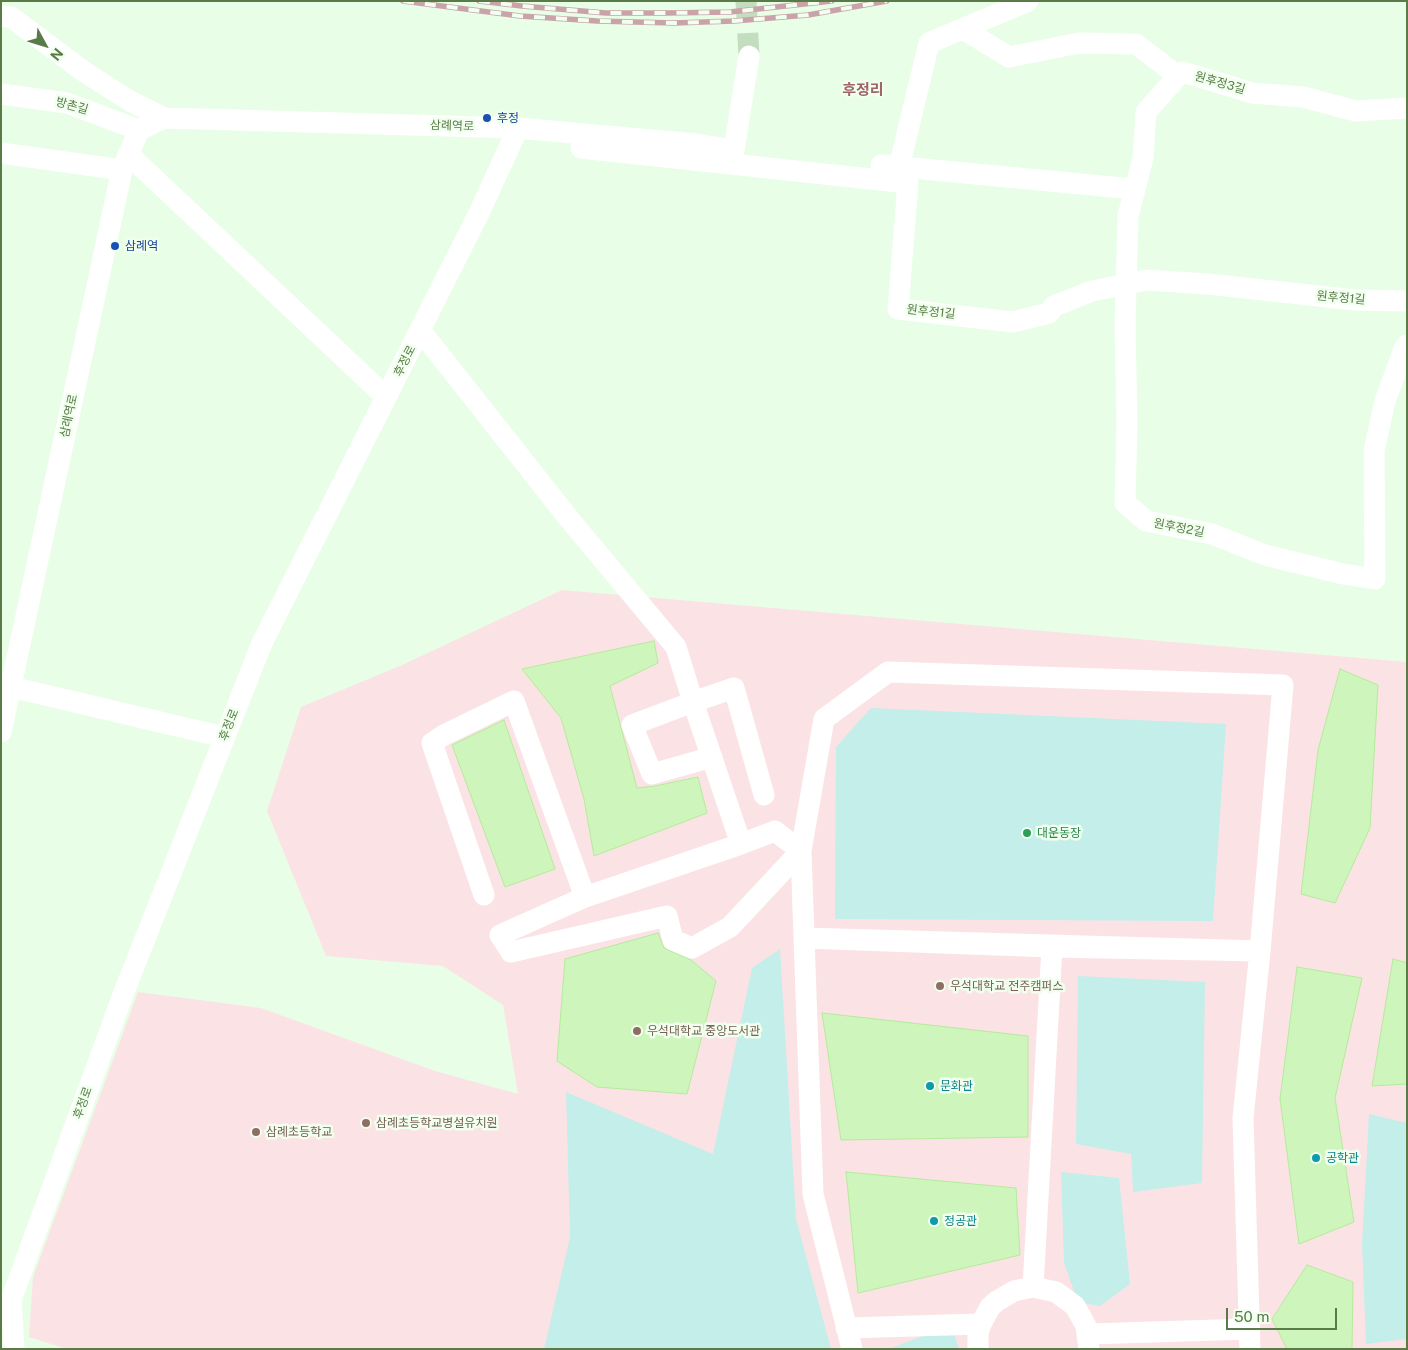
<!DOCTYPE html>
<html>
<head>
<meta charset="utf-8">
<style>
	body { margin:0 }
	#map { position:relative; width:1408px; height:1350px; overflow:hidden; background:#e9fee7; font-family:"Public Sans",sans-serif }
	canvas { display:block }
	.frame { position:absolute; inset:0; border:2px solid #5a7b48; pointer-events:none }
	.north { position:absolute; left:20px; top:20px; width:50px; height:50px; -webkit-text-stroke:4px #f1ffef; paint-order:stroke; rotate:129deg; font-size:14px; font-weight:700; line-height:20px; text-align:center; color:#5a7b48 }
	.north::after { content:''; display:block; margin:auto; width:18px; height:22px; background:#5a7b48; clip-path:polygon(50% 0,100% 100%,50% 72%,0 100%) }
	.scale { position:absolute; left:1226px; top:1308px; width:111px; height:22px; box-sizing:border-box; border:2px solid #5a7b48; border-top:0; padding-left:6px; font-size:15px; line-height:18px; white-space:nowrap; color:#5a7b48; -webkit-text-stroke:4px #f1ffef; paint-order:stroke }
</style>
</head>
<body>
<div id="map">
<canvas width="1408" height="1350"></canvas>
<div class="frame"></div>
<div class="north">N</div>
<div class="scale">50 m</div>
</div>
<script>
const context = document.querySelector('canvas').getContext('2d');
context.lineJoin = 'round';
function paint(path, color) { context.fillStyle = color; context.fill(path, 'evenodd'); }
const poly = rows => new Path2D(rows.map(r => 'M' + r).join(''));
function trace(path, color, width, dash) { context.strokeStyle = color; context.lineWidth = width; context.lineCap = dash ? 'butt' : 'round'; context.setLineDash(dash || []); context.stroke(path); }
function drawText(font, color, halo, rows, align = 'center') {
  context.font = font + ' "Public Sans","Noto Sans KR",sans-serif'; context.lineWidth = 5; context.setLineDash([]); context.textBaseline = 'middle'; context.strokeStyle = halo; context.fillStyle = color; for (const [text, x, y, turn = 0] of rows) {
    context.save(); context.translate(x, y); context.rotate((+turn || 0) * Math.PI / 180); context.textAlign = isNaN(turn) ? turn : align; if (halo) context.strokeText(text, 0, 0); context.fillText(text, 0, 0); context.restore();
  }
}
paint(poly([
	[562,590,1407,662,1407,1349,67,1349,29,1337,33,1277,138,992,261,1008,435,1071,518,1094,503,1005,443,966,326,956,267,811,301,707,402,665]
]), '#fbe3e5');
paint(poly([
	[871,708,1226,724,1213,921,835,919,836,747],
	[780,949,796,1219,831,1349,544,1349,570,1237,566,1092,713,1154,752,968],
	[1078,976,1205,982,1202,1183,1133,1192,1131,1154,1076,1144],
	[1369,1114,1407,1123,1407,1339,1366,1344,1362,1245],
	[1061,1172,1119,1178,1130,1284,1100,1306,1078,1302,1064,1263],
	[951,1325,959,1349,889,1349]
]), '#c3eee9');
const building = poly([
	[654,641,658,663,610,686,637,788,655,786,698,777,707,813,594,856,584,799,561,718,522,669,654,641],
	[1340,669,1378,685,1370,828,1335,903,1301,894,1318,750,1340,669],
	[504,720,555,869,505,887,452,745,504,720],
	[658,933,664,948,691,960,716,981,687,1094,597,1087,557,1061,565,959,658,933],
	[1393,959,1407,963,1407,1084,1372,1086,1393,959],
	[1297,967,1362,978,1335,1098,1354,1222,1299,1244,1280,1099,1297,967],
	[822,1013,1028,1036,1028,1137,841,1140,822,1013],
	[846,1172,1016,1188,1020,1255,858,1293,846,1172],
	[1307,1265,1353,1282,1352,1349,1287,1349,1272,1319,1307,1265]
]);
paint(building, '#cef6bc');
trace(building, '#b5eb9b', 1);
trace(poly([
	[746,1,749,56]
]), '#c5ddbf', 21, [21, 11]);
trace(poly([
	[1,16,11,17,83,71,130,101,164,118],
	[963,29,1009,57,1079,43,1136,44,1178,76,1183,72,1252,93,1303,97,1356,111,1407,108],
	[1178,76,1146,112,1143,158,1128,216,1125,325,1127,422,1125,503,1146,521,1212,534,1265,555,1343,574,1375,579,1374,451,1385,401,1404,349,1407,345],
	[1,94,67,103,139,130],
	[581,148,908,183,898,309,1013,322,1049,313,1054,306,1092,291,1146,280,1208,284,1355,300,1407,301],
	[1,153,122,170],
	[128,154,386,397],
	[881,165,1134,189],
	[906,179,899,167,929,43,1028,1],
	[420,330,570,520,676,647,693,702,632,725,652,774,712,757],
	[1,683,11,687,224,737],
	[1,732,122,170,139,130,164,118,518,128,696,144,734,150,749,56],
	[484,895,432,743,444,735,514,701,585,897,741,844],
	[585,897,500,935,511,952,667,916,673,940,692,948,730,927,801,851,775,831,741,844,693,702,734,688,764,795],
	[804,938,1260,951,1052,947,804,938],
	[1033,1287,1052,947],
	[846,1328,981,1324],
	[1088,1334,1250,1329],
	[14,1349,11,1300,124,992,262,643,479,213,518,128],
	[852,1349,813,1194,801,851,824,719,888,672,1283,685,1260,951,1243,1118,1250,1349],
	[978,1349,978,1333,981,1324,990,1307,997,1301,1014,1291,1033,1287,1056,1292,1075,1306,1086,1326,1089,1349]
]), '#fff', 21);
const rail = poly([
	[403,1,520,16,597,21,674,23,734,21,808,15,887,1],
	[479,1,522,6,606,13,666,13,730,12,832,1]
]);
trace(rail, '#caa3aa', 5.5);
trace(rail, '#f1ffef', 4, [11]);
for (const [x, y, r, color] of [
	[487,118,5,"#1a4fb4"],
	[115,246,5,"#1a4fb4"],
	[1027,833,5,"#2e9e5b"],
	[940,986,5,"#8d6e63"],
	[637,1031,5,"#8d6e63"],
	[930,1086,5,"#0f9aa8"],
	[366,1123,5,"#8d6e63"],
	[256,1132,5,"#8d6e63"],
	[1316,1158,5,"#0f9aa8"],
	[934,1221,5,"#0f9aa8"]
]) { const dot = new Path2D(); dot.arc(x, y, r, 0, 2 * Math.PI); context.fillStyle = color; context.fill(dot); trace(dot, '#f1ffef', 2); }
drawText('12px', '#5a7b48', '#f1ffef', [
	["원후정3길",1220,83,16],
	["방촌길",72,106,16],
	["삼례역로",452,126,2],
	["원후정1길",1341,298,5],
	["원후정1길",931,312,6],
	["후정로",405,361,-63],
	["삼례역로",69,416,-78],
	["원후정2길",1179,528,11],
	["후정로",229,725,-68],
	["후정로",83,1103,-70]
]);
drawText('12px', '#164399', '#f1ffef', [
	["후정",497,118],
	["삼례역",125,246]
], 'left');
drawText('12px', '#27864d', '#f1ffef', [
	["대운동장",1037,833]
], 'left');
drawText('12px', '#785e54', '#f1ffef', [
	["우석대학교 전주캠퍼스",950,986],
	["우석대학교 중앙도서관",647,1031],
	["삼례초등학교병설유치원",376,1123],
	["삼례초등학교",266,1132]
], 'left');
drawText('12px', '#0d838f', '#f1ffef', [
	["문화관",940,1086],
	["공학관",1326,1158],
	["정공관",944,1221]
], 'left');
drawText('bold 15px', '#9f6466', '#f1ffef', [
	["후정리",863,90]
]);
</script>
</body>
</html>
